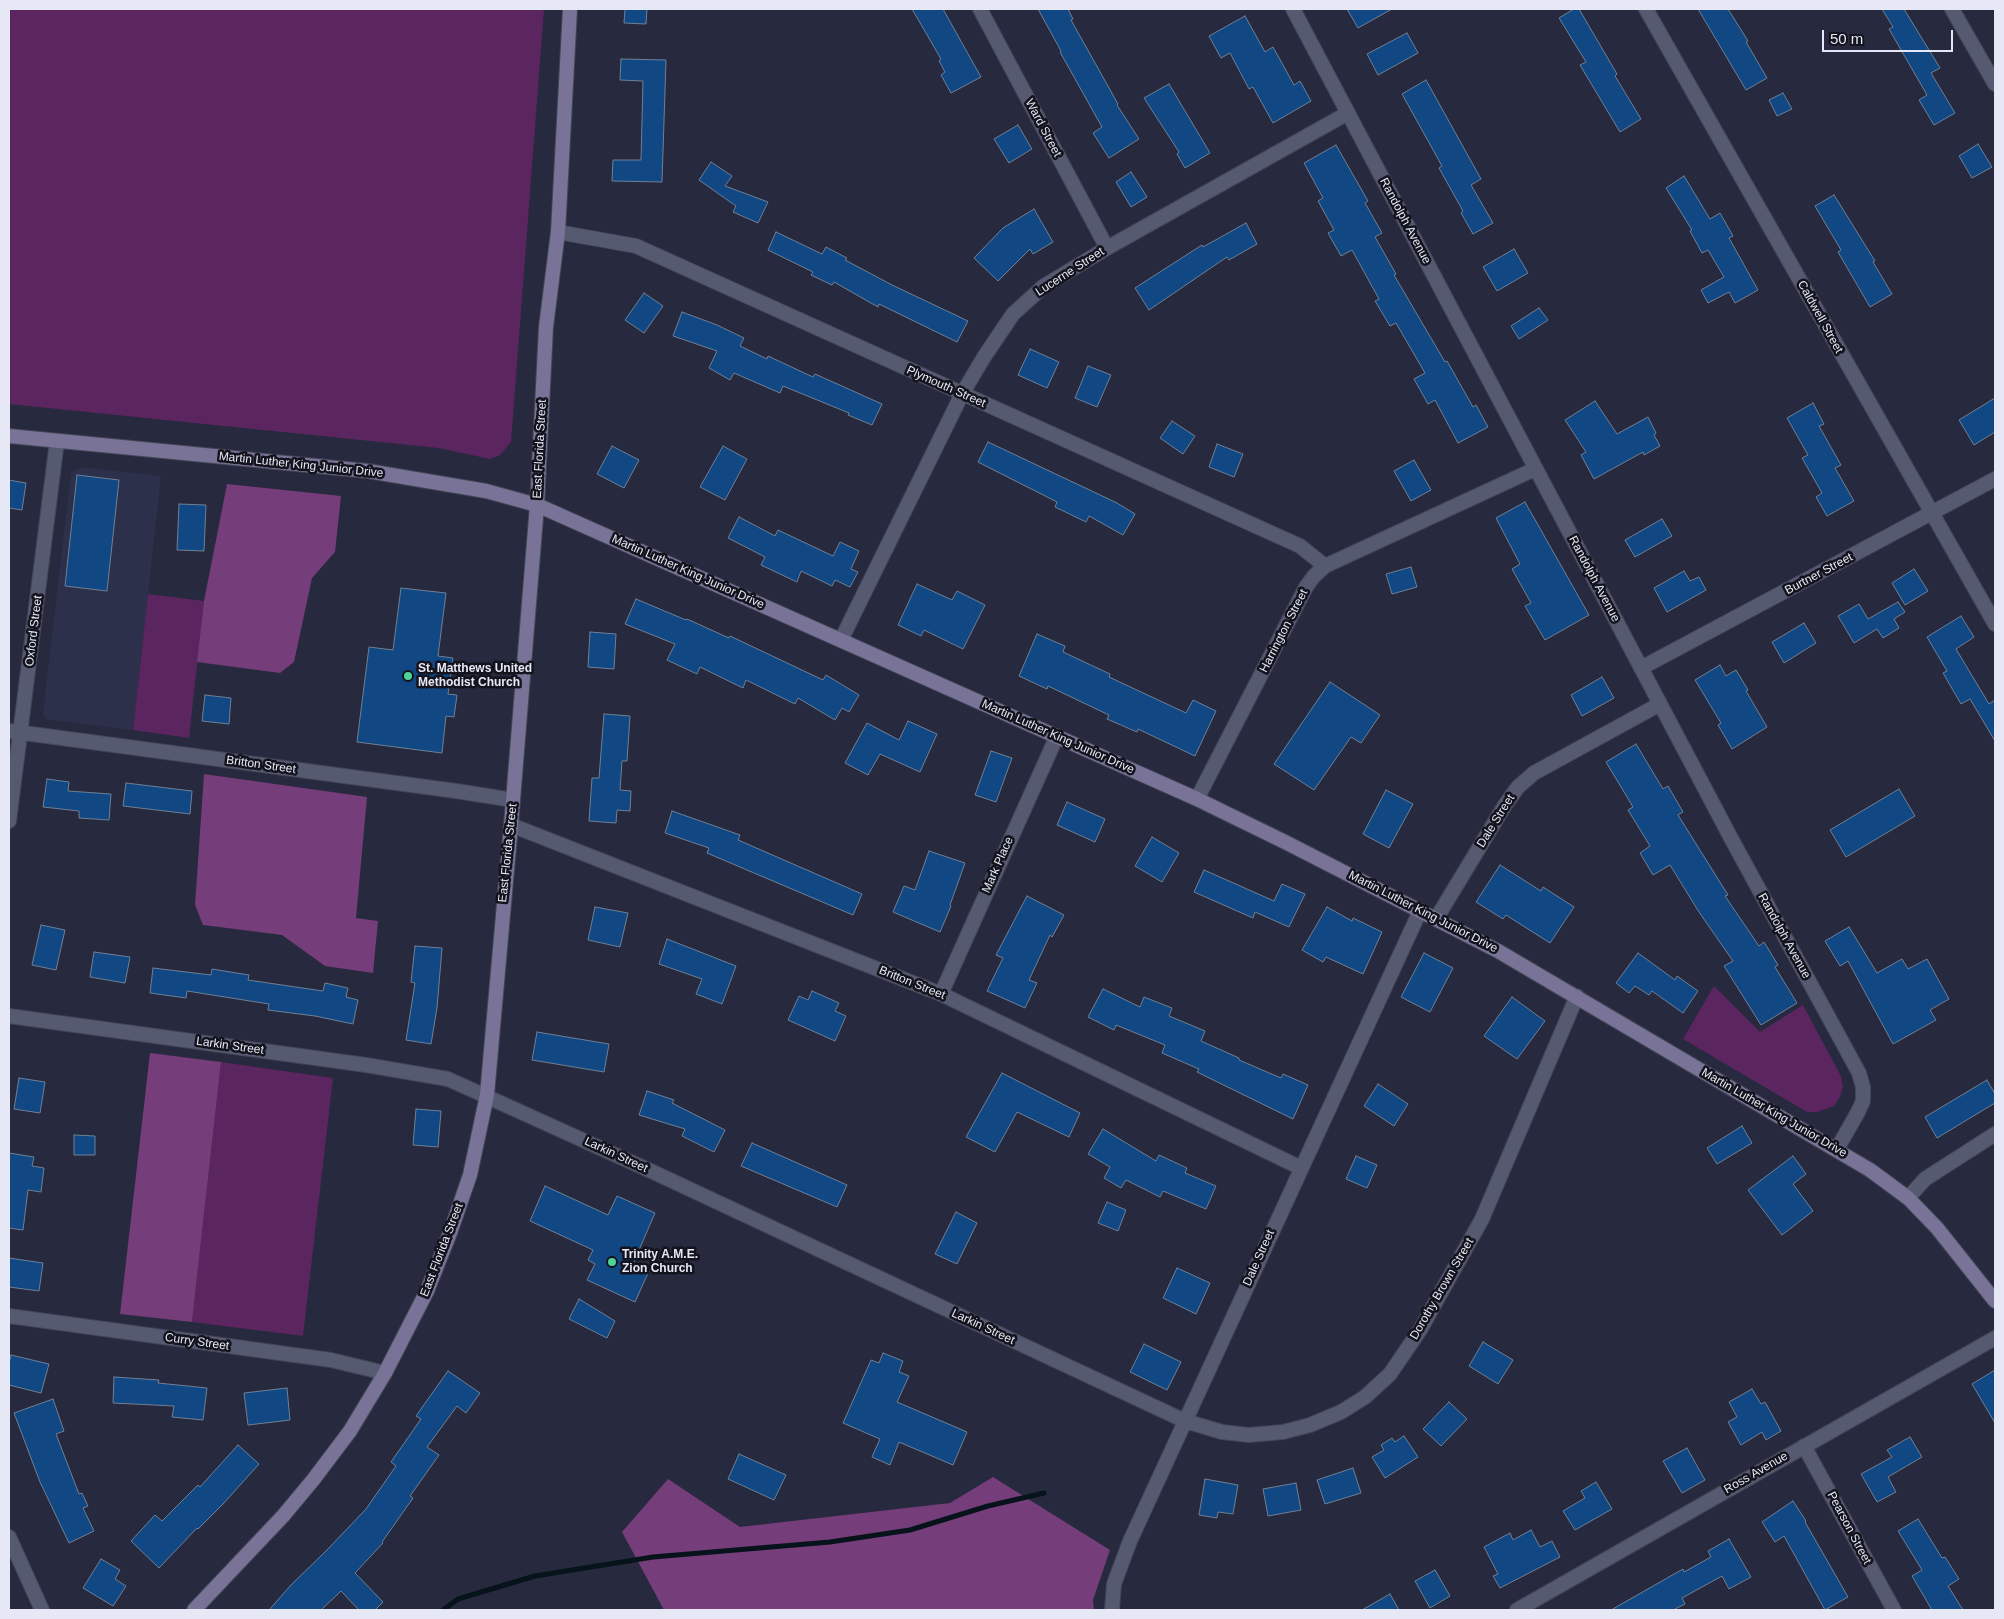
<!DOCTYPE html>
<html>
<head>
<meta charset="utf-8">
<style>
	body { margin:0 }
	#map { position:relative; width:2004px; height:1619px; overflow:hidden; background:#27293e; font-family:Helvetica,sans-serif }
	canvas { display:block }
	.frame { position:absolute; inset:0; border:10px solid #e6e8f6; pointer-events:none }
	.scale { position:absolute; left:1822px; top:30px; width:131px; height:22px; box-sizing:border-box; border:2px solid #e6e8f6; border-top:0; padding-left:6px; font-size:15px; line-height:18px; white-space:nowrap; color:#e6e8f6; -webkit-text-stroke:4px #12131c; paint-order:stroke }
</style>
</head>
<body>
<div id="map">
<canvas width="2004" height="1619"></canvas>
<div class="frame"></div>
<div class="scale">50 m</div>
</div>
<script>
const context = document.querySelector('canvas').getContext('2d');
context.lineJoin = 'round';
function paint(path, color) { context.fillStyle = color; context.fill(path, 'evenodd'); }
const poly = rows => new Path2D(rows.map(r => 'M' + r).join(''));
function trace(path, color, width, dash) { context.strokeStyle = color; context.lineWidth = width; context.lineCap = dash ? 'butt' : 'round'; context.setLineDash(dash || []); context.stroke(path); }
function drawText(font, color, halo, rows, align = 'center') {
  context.font = font + ' Helvetica,sans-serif'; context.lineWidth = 5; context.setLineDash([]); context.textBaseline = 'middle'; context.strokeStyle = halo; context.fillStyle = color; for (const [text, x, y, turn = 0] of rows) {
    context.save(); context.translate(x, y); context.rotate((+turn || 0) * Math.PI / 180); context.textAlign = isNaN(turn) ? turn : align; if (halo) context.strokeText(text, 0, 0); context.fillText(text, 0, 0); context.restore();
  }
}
paint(poly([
	[81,467,161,476,133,730,46,719,43,713,71,473]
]), '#2d304b');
paint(poly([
	[9,9,544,9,511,442,500,455,490,459,439,448,9,404],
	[148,594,204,601,189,738,133,730],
	[1714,986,1760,1032,1803,1005,1841,1076,1843,1087,1840,1097,1834,1106,1817,1112,1807,1112,1683,1039],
	[221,1062,333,1078,303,1336,192,1322]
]), '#5b2560');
paint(poly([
	[227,484,341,496,335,552,312,578,294,662,280,673,197,662,204,601],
	[204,774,367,797,356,918,378,921,373,973,325,966,282,935,203,925,195,905],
	[150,1053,221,1062,192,1322,120,1314],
	[993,1477,1110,1550,1093,1600,1094,1610,664,1610,622,1532,668,1479,740,1527,950,1503]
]), '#753d7a');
trace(poly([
	[443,1610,458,1599,535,1576,653,1557,830,1542,910,1530,988,1506,1044,1493]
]), '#06131a', 5);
const building = poly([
	[625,9,647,9,646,24,624,23,625,9],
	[912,9,943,9,981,77,951,93,941,75,945,72,939,61,941,59,912,9],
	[1038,9,1068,9,1073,19,1071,20,1118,104,1117,105,1139,139,1109,158,1093,133,1102,127,1060,52,1061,51,1038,9],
	[1347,9,1392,9,1358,28,1347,9],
	[1574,9,1579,9,1617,74,1615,76,1641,119,1620,132,1580,65,1586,62,1559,18,1574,9],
	[1698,9,1728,9,1748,41,1746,42,1767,78,1746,90,1698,9],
	[1882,9,1904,9,1940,68,1931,73,1955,113,1934,125,1919,100,1927,95,1889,29,1893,27,1882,9],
	[1245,16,1265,52,1273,47,1294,85,1300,81,1311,101,1273,123,1253,87,1249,89,1230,53,1221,58,1209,36,1245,16],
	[1407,33,1418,53,1378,75,1367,54,1407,33],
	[621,59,666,60,662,182,612,181,613,160,641,160,643,81,620,80,621,59],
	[1426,80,1481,179,1471,185,1493,223,1473,234,1461,213,1463,211,1439,168,1442,166,1402,94,1426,80],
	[1169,84,1210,153,1185,168,1177,154,1179,152,1144,98,1169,84],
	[1783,93,1792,109,1777,116,1769,100,1783,93],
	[1018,125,1032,149,1009,163,994,139,1018,125],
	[1978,144,1992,167,1972,178,1959,156,1978,144],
	[1336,145,1368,201,1365,203,1382,233,1375,237,1396,274,1394,275,1445,362,1447,361,1473,407,1476,405,1488,427,1458,443,1435,400,1428,404,1414,379,1425,373,1396,323,1390,326,1375,301,1379,299,1352,250,1341,256,1328,233,1334,230,1318,201,1323,198,1304,163,1336,145],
	[711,162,732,176,725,186,768,202,758,223,733,212,736,206,699,180,711,162],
	[1131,172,1147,197,1131,207,1116,182,1131,172],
	[1684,176,1710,219,1720,213,1733,236,1729,238,1758,290,1735,303,1729,292,1708,303,1701,290,1724,277,1708,250,1702,253,1690,231,1692,230,1666,188,1684,176],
	[1834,195,1875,261,1873,262,1892,294,1870,307,1838,252,1841,250,1815,206,1834,195],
	[1034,209,1053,242,1033,254,1030,249,998,281,974,258,1003,228,1034,209],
	[1246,223,1257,244,1229,260,1227,257,1149,310,1135,288,1202,245,1203,247,1246,223],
	[776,232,822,254,826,247,847,258,845,260,892,285,968,321,957,342,879,304,878,307,834,282,832,285,811,275,813,272,768,250,776,232],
	[1514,249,1528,273,1497,291,1483,267,1514,249],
	[644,293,663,306,644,333,625,320,644,293],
	[1539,308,1548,320,1519,339,1511,326,1539,308],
	[682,312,717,325,744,338,740,346,767,359,768,356,813,377,815,374,882,404,872,425,848,415,849,413,783,386,780,393,734,373,730,380,709,368,717,351,673,336,682,312],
	[1030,349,1059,362,1047,388,1018,375,1030,349],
	[1088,366,1111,375,1097,407,1075,398,1088,366],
	[1995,398,1995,432,1974,445,1959,420,1995,398],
	[1595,401,1617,434,1648,417,1656,433,1654,435,1660,446,1644,455,1643,452,1594,479,1581,455,1586,452,1565,420,1595,401],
	[1813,403,1824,424,1819,426,1841,465,1835,468,1854,501,1827,516,1816,497,1822,493,1802,458,1808,455,1787,418,1813,403],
	[1172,421,1195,436,1183,454,1160,438,1172,421],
	[988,442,1117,503,1135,514,1123,535,1089,516,1086,522,1055,507,1057,502,978,462,988,442],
	[1217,444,1243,454,1234,477,1209,467,1217,444],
	[612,446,639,460,624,488,597,474,612,446],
	[723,446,747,459,725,500,700,487,723,446],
	[1414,460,1431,490,1411,501,1394,471,1414,460],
	[77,475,119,480,107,591,65,586,77,475],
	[9,480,26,483,22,510,9,508,9,480],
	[1525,502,1589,615,1545,640,1525,606,1531,603,1512,569,1520,564,1496,518,1525,502],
	[179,504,206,505,204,551,177,550,179,504],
	[739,517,775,536,778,530,833,556,840,542,859,551,851,569,858,572,850,587,835,580,832,586,801,571,797,582,761,565,765,557,728,538,739,517],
	[1662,519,1672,536,1635,557,1625,540,1662,519],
	[1411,567,1417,587,1392,594,1386,574,1411,567],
	[1914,569,1928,591,1905,605,1892,583,1914,569],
	[1684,571,1690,581,1699,577,1706,590,1667,612,1654,588,1684,571],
	[917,584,952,600,957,591,985,605,963,649,924,630,921,636,898,625,917,584],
	[401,588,446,593,438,656,453,658,448,694,457,695,454,717,446,716,442,753,357,742,369,647,393,650,401,588],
	[636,599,686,620,687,619,729,638,730,636,823,680,826,675,859,695,849,712,842,708,835,720,798,698,795,704,746,680,743,688,700,667,697,674,667,660,675,644,625,624,636,599],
	[1898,602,1905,612,1894,619,1899,628,1883,638,1877,629,1854,643,1838,616,1859,604,1868,619,1898,602],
	[1961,616,1974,637,1956,649,1989,704,1995,700,1995,741,1970,699,1961,704,1943,673,1947,671,1927,637,1961,616],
	[1804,623,1816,643,1784,663,1772,642,1804,623],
	[590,632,616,634,614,669,588,667,590,632],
	[1037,634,1065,646,1063,652,1110,674,1109,677,1186,713,1193,700,1216,711,1195,756,1138,729,1137,732,1107,719,1109,715,1048,686,1047,689,1019,676,1037,634],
	[1720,665,1726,676,1736,670,1748,690,1746,691,1767,727,1732,749,1718,725,1721,723,1695,680,1720,665],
	[1602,677,1614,698,1582,716,1571,695,1602,677],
	[1330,682,1380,715,1361,743,1351,737,1314,790,1274,764,1330,682],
	[205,695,231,698,229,724,202,721,205,695],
	[604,714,630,716,627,761,622,761,620,790,631,791,630,811,617,810,616,823,589,821,592,778,599,778,604,714],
	[908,721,937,734,920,772,880,754,868,775,845,763,867,723,899,740,908,721],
	[1636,744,1663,789,1668,786,1683,812,1678,815,1728,895,1725,896,1759,946,1764,942,1778,965,1775,967,1797,1003,1761,1025,1724,966,1733,961,1699,912,1670,865,1653,875,1640,853,1650,846,1628,810,1633,807,1606,762,1636,744],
	[991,751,1012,758,996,802,975,795,991,751],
	[47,779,69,782,68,791,111,794,109,820,79,818,79,811,43,807,47,779],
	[126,783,192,791,190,814,123,806,126,783],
	[1899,789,1915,816,1846,857,1830,830,1899,789],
	[1386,790,1413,804,1389,848,1363,834,1386,790],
	[1067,802,1105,819,1095,842,1057,825,1067,802],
	[672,811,740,835,738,840,862,894,853,915,707,853,709,848,665,833,672,811],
	[1152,837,1179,853,1162,882,1135,866,1152,837],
	[929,851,965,863,950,905,951,906,940,932,893,912,904,886,915,890,929,851],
	[1500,865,1541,891,1543,887,1574,907,1550,943,1506,915,1503,919,1476,902,1500,865],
	[1204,870,1274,901,1282,884,1305,894,1289,927,1255,912,1253,918,1194,892,1204,870],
	[1027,896,1064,915,1052,937,1050,935,1029,980,1037,983,1025,1008,987,991,1003,958,996,955,1027,896],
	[595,907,628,913,620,947,588,940,595,907],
	[1327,907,1352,921,1353,918,1382,932,1363,974,1326,957,1323,962,1302,950,1327,907],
	[41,925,65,930,56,970,32,965,41,925],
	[1849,927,1877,973,1902,959,1908,969,1927,959,1949,999,1930,1010,1936,1020,1893,1044,1848,961,1840,966,1825,941,1849,927],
	[667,939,736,966,722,1004,696,994,702,979,659,964,667,939],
	[415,946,442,948,437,1008,431,1044,406,1040,415,983,411,982,415,946],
	[94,952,130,957,125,983,90,977,94,952],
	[1424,953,1453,968,1430,1012,1401,997,1424,953],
	[1638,953,1675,980,1677,976,1698,991,1683,1013,1652,991,1649,995,1635,986,1629,993,1616,983,1638,953],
	[153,968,211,975,212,969,249,975,248,980,323,991,325,983,348,988,346,997,358,1000,353,1024,315,1016,268,1010,269,1004,187,991,186,998,150,993,153,968],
	[1103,989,1140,1007,1144,997,1172,1008,1169,1016,1205,1031,1201,1041,1239,1058,1239,1060,1281,1078,1283,1074,1308,1085,1293,1119,1197,1072,1199,1069,1162,1053,1165,1045,1116,1025,1114,1030,1088,1017,1103,989],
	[812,991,839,1003,835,1011,846,1016,835,1041,788,1020,799,996,808,1000,812,991],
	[1512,997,1545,1021,1517,1059,1484,1036,1512,997],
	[537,1032,609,1044,604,1072,532,1060,537,1032],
	[1002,1073,1080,1113,1069,1137,1017,1112,995,1152,966,1137,1002,1073],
	[19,1078,45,1082,40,1113,14,1109,19,1078],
	[1987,1080,1995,1094,1995,1103,1937,1138,1925,1117,1987,1080],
	[1378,1084,1408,1104,1394,1126,1364,1106,1378,1084],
	[647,1091,674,1100,672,1103,725,1130,714,1152,682,1136,685,1129,639,1115,647,1091],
	[416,1109,441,1111,438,1147,413,1145,416,1109],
	[1742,1126,1752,1143,1717,1164,1707,1148,1742,1126],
	[1103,1129,1156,1161,1159,1155,1187,1168,1185,1173,1216,1186,1206,1209,1163,1191,1160,1197,1126,1180,1121,1188,1104,1178,1110,1167,1088,1154,1103,1129],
	[74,1135,95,1136,95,1155,74,1155,74,1135],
	[752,1143,847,1185,837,1207,741,1166,752,1143],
	[9,1153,34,1157,32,1166,44,1168,41,1192,28,1190,23,1230,9,1228,9,1153],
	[1356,1156,1377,1165,1367,1188,1346,1179,1356,1156],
	[1793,1156,1806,1174,1793,1184,1813,1211,1782,1235,1748,1190,1793,1156],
	[545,1186,608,1215,617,1196,655,1213,633,1264,649,1271,635,1302,587,1280,595,1264,588,1260,593,1250,530,1221,545,1186],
	[1107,1202,1126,1210,1118,1231,1098,1223,1107,1202],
	[956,1212,977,1223,957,1264,935,1254,956,1212],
	[9,1258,43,1263,39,1291,9,1287,9,1258],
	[1177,1268,1210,1283,1196,1314,1163,1298,1177,1268],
	[579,1299,615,1321,607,1338,569,1319,579,1299],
	[1483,1342,1513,1360,1498,1384,1469,1366,1483,1342],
	[1144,1344,1181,1362,1167,1390,1130,1372,1144,1344],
	[883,1353,903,1361,899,1372,909,1376,897,1402,967,1432,953,1465,899,1442,890,1465,872,1457,880,1439,843,1423,871,1360,879,1363,883,1353],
	[11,1355,49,1364,41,1393,9,1385,9,1364,11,1355],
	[1995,1370,1995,1423,1972,1384,1995,1370],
	[448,1371,480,1393,466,1413,457,1406,427,1447,439,1455,410,1496,413,1498,382,1542,383,1543,355,1573,383,1602,375,1610,359,1610,341,1591,321,1610,269,1610,291,1585,326,1551,366,1509,396,1466,391,1462,421,1419,416,1416,448,1371],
	[114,1377,159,1380,158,1383,207,1388,203,1420,172,1417,174,1406,113,1403,114,1377],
	[287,1388,290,1420,248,1425,244,1393,287,1388],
	[1752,1389,1761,1404,1765,1402,1781,1431,1766,1440,1762,1432,1741,1445,1728,1422,1737,1417,1729,1402,1752,1389],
	[53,1399,64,1431,56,1434,79,1494,82,1493,88,1506,83,1508,94,1531,69,1543,40,1482,14,1413,53,1399],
	[1449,1402,1467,1419,1441,1446,1423,1429,1449,1402],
	[1404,1436,1418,1457,1385,1478,1372,1457,1384,1450,1381,1445,1392,1438,1395,1442,1404,1436],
	[1910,1437,1922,1457,1888,1477,1896,1492,1877,1502,1861,1474,1892,1457,1887,1450,1910,1437],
	[238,1445,259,1464,223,1504,198,1529,197,1528,159,1568,131,1541,155,1515,162,1521,198,1485,200,1487,238,1445],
	[1687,1448,1705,1480,1682,1493,1663,1461,1687,1448],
	[739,1454,786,1475,774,1500,728,1479,739,1454],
	[1353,1468,1361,1493,1325,1504,1317,1480,1353,1468],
	[1205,1479,1238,1485,1233,1514,1218,1512,1217,1518,1199,1515,1205,1479],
	[1596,1482,1612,1509,1575,1530,1563,1511,1585,1498,1581,1491,1596,1482],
	[1296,1483,1301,1510,1268,1516,1263,1489,1296,1483],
	[1793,1501,1806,1521,1805,1522,1848,1597,1825,1610,1784,1536,1775,1542,1762,1522,1793,1501],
	[1918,1519,1942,1558,1945,1557,1959,1579,1948,1586,1963,1610,1932,1610,1912,1576,1922,1570,1898,1531,1918,1519],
	[1531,1530,1540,1547,1552,1541,1560,1557,1500,1588,1493,1576,1498,1574,1484,1547,1510,1533,1513,1540,1531,1530],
	[1729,1539,1751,1577,1729,1589,1722,1576,1682,1598,1685,1604,1673,1610,1611,1610,1683,1569,1684,1572,1711,1557,1708,1551,1729,1539],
	[101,1559,120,1570,115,1579,126,1586,113,1606,83,1588,101,1559],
	[1435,1570,1450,1596,1430,1608,1415,1581,1435,1570],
	[1390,1594,1399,1610,1362,1610,1390,1594]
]);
paint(building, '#114884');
trace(building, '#6f8095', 1);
const minor = poly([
	[980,9,1107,248],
	[1646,9,1995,624],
	[1952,9,1995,84],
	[558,232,636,246,1300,546,1325,566],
	[841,640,962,394,984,357,1013,314,1044,286,1107,248,1348,113],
	[1641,668,1995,479],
	[9,731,456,791,513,800],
	[1197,799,1306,587,1314,576,1325,566,1535,469],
	[9,821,57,441],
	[511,825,941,994,1301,1168],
	[1436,919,1505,805,1518,787,1534,773,1660,704],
	[941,994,1057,736],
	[9,1016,366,1065,448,1079,653,1172,1185,1421,1222,1432,1249,1435,1283,1432,1310,1425,1341,1412,1365,1397,1390,1374,1420,1330,1482,1219,1577,996],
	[1908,1198,1925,1179,1995,1134],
	[9,1316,331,1360,385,1373],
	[1804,1446,1894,1610],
	[9,1537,42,1610],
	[1112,1610,1114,1584,1130,1541,1420,911],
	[1517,1610,1995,1338]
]);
const tertiary = poly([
	[1293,9,1732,840,1859,1073,1863,1087,1863,1101,1858,1112,1837,1149]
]);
const secondary = poly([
	[9,436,368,471,486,491,537,505,1197,799,1287,843,1498,951,1870,1170,1908,1198,1937,1228,1995,1301],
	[194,1610,283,1516,313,1480,350,1431,385,1373,427,1291,450,1233,470,1175,487,1095,511,825,537,505,546,327,558,232,570,9]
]);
trace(minor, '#434556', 16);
trace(tertiary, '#434556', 16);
trace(secondary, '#434556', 16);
trace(minor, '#565a71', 14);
trace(tertiary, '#565a71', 14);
trace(secondary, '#787397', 14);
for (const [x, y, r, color] of [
	[408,676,5,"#4fd399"],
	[612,1262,5,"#4fd399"]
]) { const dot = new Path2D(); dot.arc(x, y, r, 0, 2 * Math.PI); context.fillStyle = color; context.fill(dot); trace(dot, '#12131c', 2); }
drawText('12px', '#e6e8f6', '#12131c', [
	["Ward Street",1043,128,62],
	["Randolph Avenue",1405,221,62],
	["Lucerne Street",1070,272,-33],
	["Caldwell Street",1820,317,61],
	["Plymouth Street",946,387,24],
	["East Florida Street",540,449,-87],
	["Martin Luther King Junior Drive",301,465,6],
	["Martin Luther King Junior Drive",688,572,24],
	["Burtner Street",1819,574,-28],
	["Randolph Avenue",1594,579,62],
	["Oxford Street",34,631,-83],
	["Harrington Street",1284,631,-63],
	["Martin Luther King Junior Drive",1058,737,24],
	["Britton Street",261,765,8],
	["Dale Street",1496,821,-58],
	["East Florida Street",508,853,-84],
	["Mark Place",998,865,-66],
	["Martin Luther King Junior Drive",1423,912,27],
	["Randolph Avenue",1784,936,61],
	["Britton Street",912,983,22],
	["Larkin Street",230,1046,8],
	["Martin Luther King Junior Drive",1774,1113,30],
	["Larkin Street",616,1155,25],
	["East Florida Street",442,1250,-69],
	["Dale Street",1259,1258,-66],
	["Dorothy Brown Street",1442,1289,-60],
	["Larkin Street",983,1327,25],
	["Curry Street",197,1342,8],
	["Ross Avenue",1756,1473,-30],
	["Pearson Street",1849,1528,62]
]);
drawText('bold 12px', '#e6e8f6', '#12131c', [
	["St. Matthews United",418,669],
	["Methodist Church",418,683],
	["Trinity A.M.E.",622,1255],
	["Zion Church",622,1269]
], 'left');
</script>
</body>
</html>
